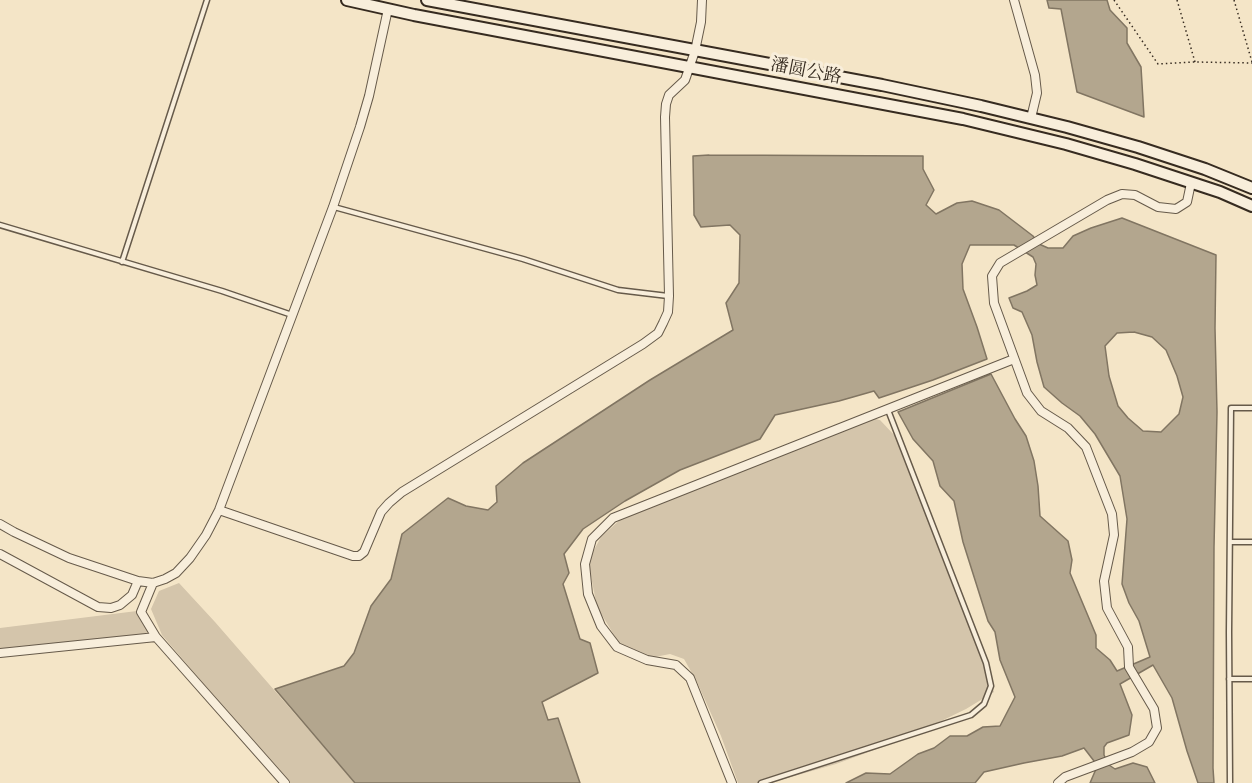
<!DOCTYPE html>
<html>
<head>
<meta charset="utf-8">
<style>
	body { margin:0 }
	canvas { display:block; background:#f4e5c7 }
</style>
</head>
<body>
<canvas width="1252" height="783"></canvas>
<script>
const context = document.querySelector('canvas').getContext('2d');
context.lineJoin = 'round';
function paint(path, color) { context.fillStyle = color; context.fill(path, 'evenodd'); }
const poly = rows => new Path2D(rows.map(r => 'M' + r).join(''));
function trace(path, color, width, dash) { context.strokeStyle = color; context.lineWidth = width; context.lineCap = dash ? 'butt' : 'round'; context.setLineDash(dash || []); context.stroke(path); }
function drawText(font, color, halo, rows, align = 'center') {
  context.font = font + ' Cardo,"Noto Serif SC",serif'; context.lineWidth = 6; context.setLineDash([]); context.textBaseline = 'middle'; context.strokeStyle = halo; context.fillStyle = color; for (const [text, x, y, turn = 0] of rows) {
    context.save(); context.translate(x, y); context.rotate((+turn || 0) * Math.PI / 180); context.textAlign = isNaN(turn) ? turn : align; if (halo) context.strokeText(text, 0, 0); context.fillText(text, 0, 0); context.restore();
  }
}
paint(poly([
	[862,416,880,420,896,437,952,584,981,654,994,692,966,709,904,739,836,764,770,783,738,783,721,736,697,682,684,659,670,654,645,659,625,653,597,607,588,561,601,537,621,519],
	[179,583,215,622,355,783,288,783,162,635,151,609,159,591],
	[145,610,151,637,0,655,0,628]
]), '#d4c5ab');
const water = poly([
	[1047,0,1107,0,1110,10,1127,28,1127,43,1141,67,1144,117,1077,92,1061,9,1049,8,1047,0],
	[709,155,923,156,923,169,934,190,926,205,936,214,957,203,972,201,999,210,1033,236,1039,244,1048,248,1063,248,1073,236,1091,228,1122,218,1216,255,1215,328,1217,412,1214,547,1213,768,1214,783,1198,783,1187,751,1172,698,1153,665,1120,684,1132,715,1129,735,1107,743,1104,747,1104,755,1109,765,1115,769,1133,763,1147,767,1155,783,1090,783,1096,769,1094,761,1084,748,1062,756,1024,763,984,772,975,783,846,783,866,773,890,774,918,754,934,748,950,736,967,736,983,727,1000,726,1015,697,1000,660,995,632,988,621,963,542,954,501,940,486,933,461,913,439,898,412,991,374,1015,419,1026,436,1034,461,1038,486,1040,516,1068,541,1072,560,1070,573,1096,635,1096,648,1110,660,1117,671,1150,657,1139,621,1129,603,1122,584,1127,519,1120,476,1095,434,1080,416,1062,403,1044,387,1037,362,1032,335,1022,312,1013,308,1009,298,1027,291,1037,285,1035,275,1036,264,1033,257,1014,245,970,245,962,264,963,289,977,327,987,359,933,380,879,398,874,391,839,401,775,415,760,439,680,470,625,501,583,529,564,554,569,573,563,584,580,639,590,643,598,673,542,702,548,720,558,718,580,783,355,783,275,689,344,666,354,653,371,606,391,579,402,534,448,498,466,506,488,510,497,502,496,486,523,463,650,380,733,330,726,303,739,283,740,235,730,225,701,227,694,215,693,156,709,155],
	[1134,332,1152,337,1166,350,1177,376,1183,397,1179,414,1161,432,1143,431,1128,418,1118,406,1109,376,1105,346,1117,333,1134,332]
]);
paint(water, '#b3a68e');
trace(water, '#817562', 1.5);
const service = poly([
	[334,207,523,259,618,290,668,296],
	[0,225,222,291,292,315],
	[122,262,207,0],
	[1230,542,1252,542],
	[1229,679,1252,679],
	[761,783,971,715,984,704,991,686,986,663,888,410],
	[1230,783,1229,632,1231,408,1252,408]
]);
const minor = poly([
	[1014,0,1035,75,1037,93,1031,118],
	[219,510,353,556,359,556,364,552,381,512,389,503,402,492,643,344,658,333,663,323,668,312,669,296,665,117,666,104,669,95,685,80,695,51,701,22,702,0],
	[0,524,14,532,69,558,138,581,153,583,165,579,176,573,190,558,206,535,219,510,333,207,360,127,369,96,388,9],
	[0,554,98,607,111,608,120,605,132,595,138,581],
	[153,583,141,612,156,637],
	[0,653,156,637,285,783],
	[732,783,690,678,676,665,647,660,617,647,601,626,588,594,585,564,592,539,613,518,1014,359],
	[1058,783,1065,777,1132,752,1149,742,1157,728,1154,709,1129,667,1128,647,1107,608,1104,581,1114,535,1112,514,1086,447,1068,428,1041,411,1027,393,994,303,992,276,1000,263,1107,200,1122,194,1135,195,1158,207,1176,209,1187,202,1191,183]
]);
const secondary = poly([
	[347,0,414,15,963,119,1066,144,1135,164,1220,192,1252,206],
	[427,0,882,85,981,106,1067,127,1138,147,1205,169,1252,188]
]);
trace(service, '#665a4a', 7);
trace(minor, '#665a4a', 10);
trace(secondary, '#362b20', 14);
trace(poly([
	[1114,0,1158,64,1195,62,1252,63],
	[1177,0,1195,62],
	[1234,0,1252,62]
]), '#362b20', 1.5, [1.5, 3]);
trace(service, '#f8eedb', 4);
trace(minor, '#f8eedb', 8);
trace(secondary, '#f8eedb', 10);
drawText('18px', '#362b20', '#f8eedb', [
	["潘圆公路",806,72,11]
]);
</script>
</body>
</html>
